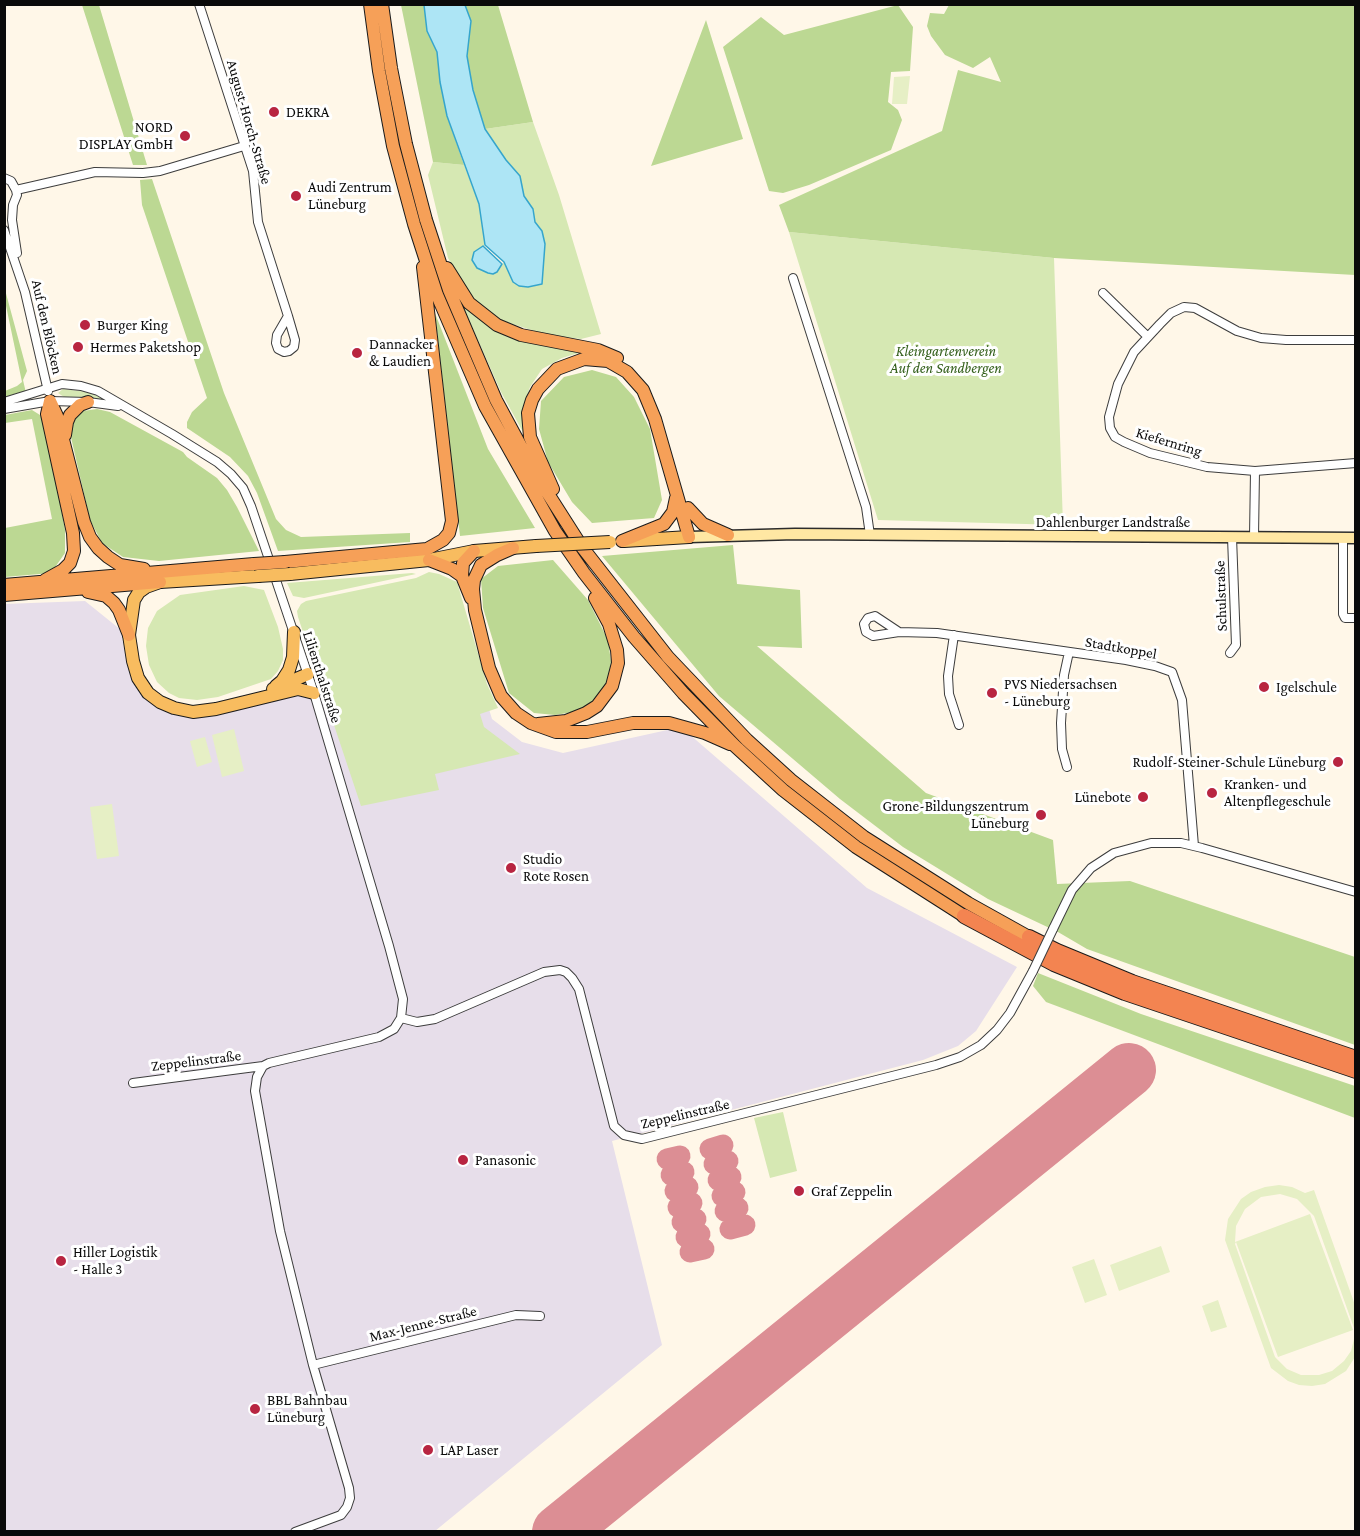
<!DOCTYPE html>
<html>
<head>
<meta charset="utf-8">
<style>
	body { margin:0 }
	#map { position:relative; width:1360px; height:1536px; overflow:hidden; background:#fff7e8; font-family:"Crimson Pro",serif }
	canvas { display:block }
	.frame { position:absolute; inset:0; border:6px solid #0a0a0a; pointer-events:none }
</style>
</head>
<body>
<div id="map">
<canvas width="1360" height="1536"></canvas>
<div class="frame"></div>
</div>
<script>
const context = document.querySelector('canvas').getContext('2d');
context.lineJoin = 'round';
function paint(path, color) { context.fillStyle = color; context.fill(path, 'evenodd'); }
const poly = rows => new Path2D(rows.map(r => 'M' + r).join(''));
function trace(path, color, width, dash) { context.strokeStyle = color; context.lineWidth = width; context.lineCap = dash ? 'butt' : 'round'; context.setLineDash(dash || []); context.stroke(path); }
function drawText(font, color, halo, rows, align = 'center') {
  context.font = font + ' "Crimson Pro",serif'; context.lineWidth = 6; context.setLineDash([]); context.textBaseline = 'middle'; context.strokeStyle = halo; context.fillStyle = color; for (const [text, x, y, turn = 0] of rows) {
    context.save(); context.translate(x, y); context.rotate((+turn || 0) * Math.PI / 180); context.textAlign = isNaN(turn) ? turn : align; if (halo) context.strokeText(text, 0, 0); context.fillText(text, 0, 0); context.restore();
  }
}
paint(poly([
	[85,601,121,630,126,661,137,688,153,703,175,715,215,715,472,654,492,719,522,742,563,753,681,727,867,888,1017,967,976,1031,958,1046,923,1060,612,1141,662,1345,435,1531,5,1531,4,604]
]), '#e7deea');
paint(poly([
	[533,122,559,195,601,334,581,339,547,335,500,320,472,299,448,258,428,175,433,162,464,165,479,204,485,245,474,252,477,268,488,273,497,272,504,262,513,282,542,231,535,222,533,209,524,196,520,176,506,160,485,129],
	[789,232,1054,258,1063,525,878,520],
	[461,302,493,329,519,341,582,352,562,358,542,369,530,387,524,405,524,434,501,392],
	[63,389,88,392,112,403,64,397,58,393],
	[429,572,439,574,457,582,487,684,498,708,480,714,484,727,520,754,435,774,439,790,361,806,298,617,297,611,301,604,306,601,416,578],
	[412,573,416,574,304,598,293,596,287,583],
	[244,586,264,590,278,627,283,649,283,660,278,671,271,679,218,697,197,700,179,698,169,693,157,682,149,665,146,646,148,628,157,611,180,595],
	[783,1112,797,1171,770,1178,754,1118]
]), '#d6e8b3');
paint(poly([
	[82,5,99,5,147,165,133,165],
	[401,5,424,5,427,31,437,52,440,82,447,116,464,165,433,162],
	[465,5,498,5,533,122,485,129,473,90,467,56,471,21],
	[898,5,913,27,910,71,891,72,888,102,898,110,902,120,891,150,809,185,783,193,769,191,723,47,761,17,784,35],
	[949,5,1355,5,1355,275,1054,258,789,232,779,205,942,131,958,70,1001,82,990,57,973,68,945,55,931,36,927,26,930,13,944,14],
	[706,20,743,139,651,166],
	[152,179,224,393,276,519,286,530,301,537,410,533,410,542,278,551,257,493,248,476,230,457,187,428,187,422,192,412,207,398,142,205,140,180],
	[4,286,27,371,23,380,26,393,5,399,5,391,17,386,22,382,5,301],
	[435,313,488,449,535,528,460,536],
	[592,370,616,377,634,397,650,429,662,500,654,518,592,523,572,502,548,462,539,429,541,401,564,377],
	[97,409,110,412,183,452,187,457,217,478,227,490,237,507,259,551,159,561,123,557,102,543,90,520,70,433,73,421,83,411],
	[32,410,40,415,46,427,65,530,65,553,51,573,5,577,5,528,52,519,32,419,5,423,5,415],
	[733,545,737,584,800,590,802,648,757,646,926,793,1053,840,1057,884,1130,881,1355,957,1355,1045,1087,949,1058,932,988,899,903,847,840,799,719,696,602,556],
	[553,560,588,600,608,640,611,662,607,682,594,702,573,712,555,715,534,713,509,693,483,608,481,579,498,566],
	[1038,973,1141,1014,1355,1086,1355,1118,1046,1002,1033,986]
]), '#bcd893');
paint(poly([
	[910,76,907,104,892,104,894,77],
	[234,729,244,771,222,777,212,735],
	[205,737,212,762,197,767,190,741],
	[112,804,119,856,97,859,90,807],
	[1279,1185,1292,1187,1305,1193,1314,1190,1355,1305,1355,1357,1346,1371,1325,1384,1312,1386,1299,1385,1288,1381,1271,1368,1225,1240,1228,1219,1241,1199,1251,1192,1265,1187],
	[1280,1194,1297,1199,1314,1216,1354,1328,1354,1339,1351,1351,1344,1361,1332,1371,1319,1375,1301,1375,1287,1369,1275,1357,1235,1244,1236,1242,1278,1357,1353,1330,1310,1214,1235,1242,1236,1226,1245,1209,1261,1197],
	[1161,1246,1170,1272,1119,1291,1110,1265],
	[1094,1259,1107,1295,1085,1303,1072,1267],
	[1218,1300,1227,1327,1211,1332,1202,1306]
]), '#e6efc5');
const water = poly([
	[424,5,465,5,471,21,467,56,473,90,485,129,506,160,520,176,524,196,533,209,535,222,542,231,545,244,542,284,528,287,519,286,513,282,504,262,485,245,479,204,447,116,440,82,437,52,427,31,424,5],
	[483,246,502,264,497,272,493,274,488,273,477,268,472,260,474,252,483,246]
]);
paint(water, '#ade5f5');
trace(water, '#35a5cc', 1.5);
trace(poly([
	[710,1149,723,1145],
	[667,1159,680,1156],
	[714,1164,728,1161],
	[671,1175,684,1172],
	[718,1180,731,1177],
	[675,1191,688,1187],
	[722,1196,735,1192],
	[678,1207,692,1203],
	[725,1211,738,1208],
	[682,1222,696,1219],
	[730,1229,745,1225],
	[686,1237,700,1234],
	[690,1252,704,1249]
]), '#dc8e94', 21);
trace(poly([
	[559,1532,1129,1070]
]), '#dc8e94', 54);
const minor = poly([
	[199,4,253,171,258,222,288,316,277,335,276,343,278,349,284,352,289,351,294,347,295,340,288,316],
	[4,178,11,181,16,190,17,195,13,205,12,220,17,253],
	[16,190,95,172,143,173,160,171,244,146],
	[4,230,25,292,48,391],
	[793,278,866,507,870,535],
	[1103,293,1147,336],
	[1356,340,1286,340,1261,338,1237,331,1195,308,1184,307,1171,313,1160,324,1134,352,1118,384,1109,417,1110,428,1115,437,1124,442,1150,453,1207,467,1255,471,1356,463],
	[4,402,62,384,81,386,98,391,172,434,217,462,231,474,243,488,251,506,314,693,389,946,403,999,401,1018,394,1029,379,1037,269,1063,263,1066,257,1077,255,1091,280,1231,313,1365,349,1488,350,1498,347,1507,341,1515,295,1532],
	[4,409,50,401,88,402,118,406],
	[1254,537,1255,471],
	[1343,538,1343,614,1345,618,1356,618],
	[899,632,873,636,866,632,864,624,868,618,875,616,899,632,937,633,1126,660,1155,666,1172,672,1182,700,1194,846],
	[954,635,948,676,949,694,959,725],
	[1230,653,1236,645,1232,537],
	[1067,767,1062,749,1061,723,1064,675,1069,652],
	[1053,929,1072,890,1091,868,1114,853,1151,843,1181,843,1202,848,1356,892],
	[401,1018,417,1022,435,1019,544,972,560,970,566,972,572,978,579,989,614,1126,624,1135,642,1139,936,1065,960,1057,981,1045,997,1030,1010,1013,1033,971],
	[133,1083,263,1066],
	[313,1365,516,1315,540,1316]
]);
const secondary = poly([
	[689,537,795,534,1356,538]
]);
const primary = poly([
	[624,541,689,537],
	[290,574,429,560,474,551,536,546],
	[258,576,160,582,146,587,139,592,134,600,129,635,133,661,138,678,148,693,160,702,174,708,193,712,216,709,298,689,314,693],
	[276,686,282,681,289,670,293,657,294,632],
	[273,689,308,674]
]);
const trunk = poly([
	[370,4,379,71,393,146,414,224,437,295,485,406,555,531,584,573,634,637,683,693,735,746,783,790,856,847,964,916],
	[382,4,391,68,406,144,426,220,449,290,496,400,538,478,582,547,668,657,747,740,791,780,864,837,968,903,1029,937],
	[447,268,469,303,497,325,521,335,598,350,617,358],
	[50,401,57,416,84,522,90,537,98,548,108,557,120,565,144,569],
	[65,435,67,422,70,415,80,405,88,402],
	[553,489,530,437,528,413,532,400,538,389,557,369,584,359,608,361,627,372,643,390,655,419,689,537],
	[688,508,703,524,728,535],
	[622,541,664,524,673,512,676,498],
	[513,548,497,555,481,565,474,580,473,589,475,610,489,668,501,696,516,713,531,723,556,732,587,732,633,723,669,723,705,733,730,744],
	[429,560,452,569,462,576],
	[285,562,427,549,443,540,449,533,452,521,423,267],
	[45,580,63,570,70,563,74,551,73,533,47,414,50,401],
	[4,585,254,564],
	[88,592,106,596,114,603,119,610,129,635],
	[4,595,160,582],
	[471,598,462,576,463,563,474,551],
	[538,724,566,721,586,713,597,706,612,686,618,663,617,650,609,624,595,598]
]);
const motorway = poly([
	[964,916,1054,964,1125,993,1356,1071],
	[1029,937,1057,951,1132,982,1356,1058]
]);
trace(minor, '#3d3d3d', 10);
trace(secondary, '#2c2c2c', 13);
trace(primary, '#1b1b1b', 14);
trace(trunk, '#1b1b1b', 14);
trace(motorway, '#1b1b1b', 16);
trace(minor, '#fff', 8);
trace(secondary, '#ffe7a3', 10);
trace(primary, '#f8bc5f', 12);
trace(trunk, '#f6a058', 12);
trace(motorway, '#f38451', 14);
const minorBridge = poly([
	[1033,971,1053,929]
]);
const primaryBridge = poly([
	[536,546,610,542],
	[258,576,290,574]
]);
const trunkBridge = poly([
	[254,564,285,562]
]);
trace(minorBridge, '#3d3d3d', 10, []);
trace(primaryBridge, '#1b1b1b', 14, []);
trace(trunkBridge, '#1b1b1b', 14, []);
trace(minorBridge, '#fff', 8);
trace(primaryBridge, '#f8bc5f', 12);
trace(trunkBridge, '#f6a058', 12);
for (const [x, y, r, color] of [
	[274,112,6,"#b82541"],
	[185,136,6,"#b82541"],
	[296,196,6,"#b82541"],
	[85,325,6,"#b82541"],
	[78,347,6,"#b82541"],
	[357,353,6,"#b82541"],
	[1264,687,6,"#b82541"],
	[992,693,6,"#b82541"],
	[1338,762,6,"#b82541"],
	[1212,793,6,"#b82541"],
	[1143,797,6,"#b82541"],
	[1041,815,6,"#b82541"],
	[511,868,6,"#b82541"],
	[463,1160,6,"#b82541"],
	[799,1191,6,"#b82541"],
	[61,1261,6,"#b82541"],
	[255,1409,6,"#b82541"],
	[428,1450,6,"#b82541"]
]) { const dot = new Path2D(); dot.arc(x, y, r, 0, 2 * Math.PI); context.fillStyle = color; context.fill(dot); trace(dot, '#fff', 2); }
drawText('15px', '#0a0a0a', '#fff', [
	["DEKRA",286,112],
	["NORD",173,127,"right"],
	["DISPLAY GmbH",173,144,"right"],
	["Audi Zentrum",308,187],
	["Lüneburg",308,204],
	["Burger King",97,325],
	["Dannacker",369,344],
	["& Laudien",369,361],
	["Hermes Paketshop",90,347],
	["PVS Niedersachsen",1004,684],
	["- Lüneburg",1004,701],
	["Igelschule",1276,687],
	["Rudolf-Steiner-Schule Lüneburg",1326,762,"right"],
	["Kranken- und",1224,784],
	["Altenpflegeschule",1224,801],
	["Lünebote",1131,797,"right"],
	["Grone-Bildungszentrum",1029,806,"right"],
	["Lüneburg",1029,823,"right"],
	["Studio",523,859],
	["Rote Rosen",523,876],
	["Panasonic",475,1160],
	["Graf Zeppelin",811,1191],
	["Hiller Logistik",73,1252],
	["- Halle 3",73,1269],
	["BBL Bahnbau",267,1400],
	["Lüneburg",267,1417],
	["LAP Laser",440,1450]
], 'left');
drawText('15px', '#0a0a0a', '#fff', [
	["August-Horch-Straße",249,122,74],
	["Auf den Blöcken",47,327,77],
	["Kiefernring",1169,442,17],
	["Dahlenburger Landstraße",1113,522],
	["Schulstraße",1221,596,-92],
	["Stadtkoppel",1121,648,10],
	["Lilienthalstraße",322,677,72],
	["Zeppelinstraße",196,1061,-7],
	["Zeppelinstraße",685,1114,-13],
	["Max-Jenne-Straße",423,1324,-14]
]);
drawText('italic 15px', '#34601c', '#fff', [
	["Kleingartenverein",946,351],
	["Auf den Sandbergen",946,368]
]);
</script>
</body>
</html>
